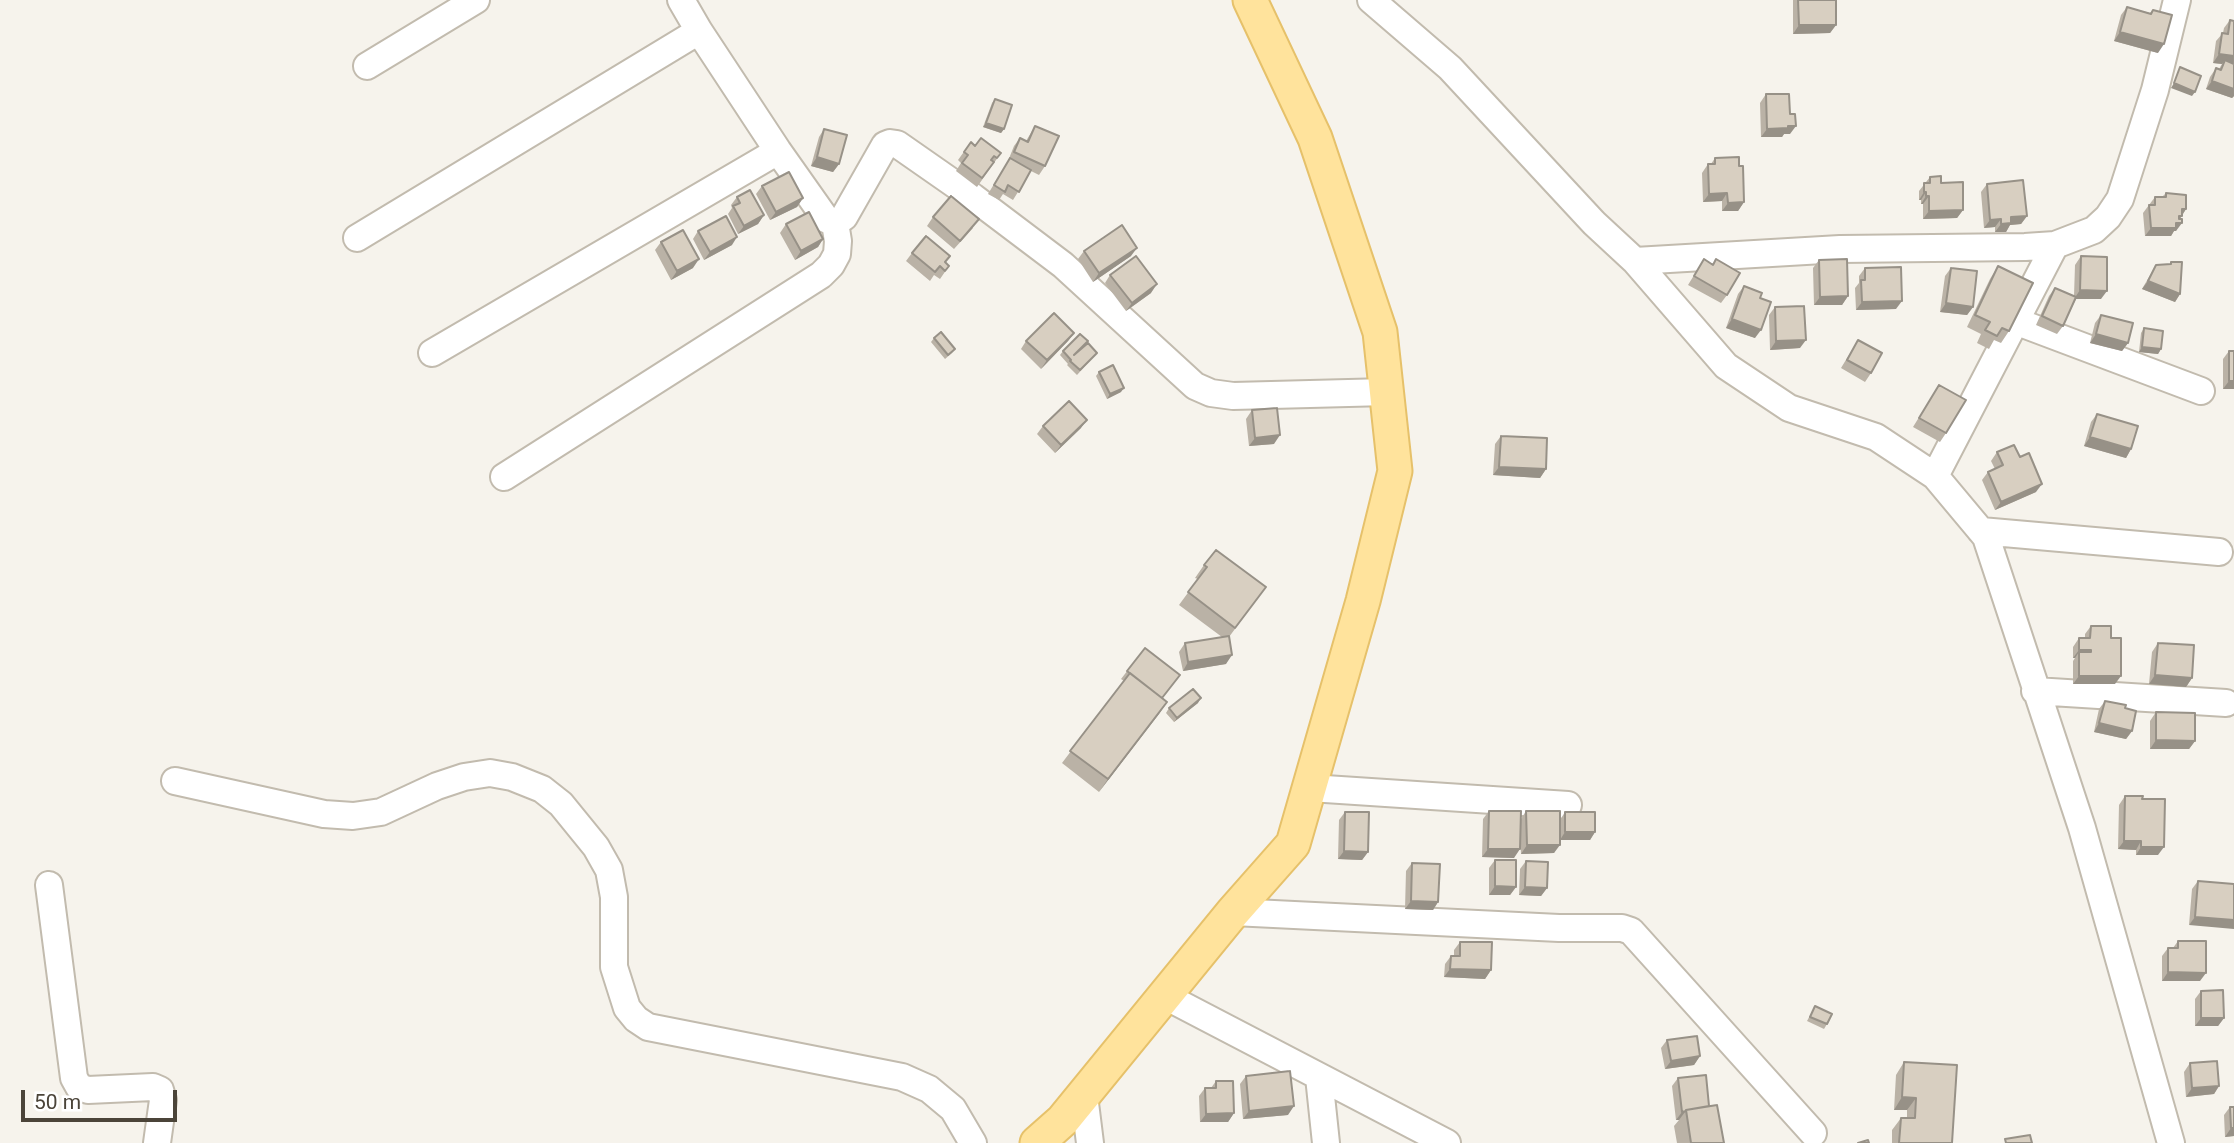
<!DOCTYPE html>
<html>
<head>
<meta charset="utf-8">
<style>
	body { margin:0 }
	#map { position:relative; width:2234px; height:1143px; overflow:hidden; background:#f6f3ec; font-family:Roboto,sans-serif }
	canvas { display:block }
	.scale { position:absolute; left:21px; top:1090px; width:156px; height:32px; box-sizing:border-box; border:4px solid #4b4439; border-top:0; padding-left:9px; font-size:21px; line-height:24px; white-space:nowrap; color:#4b4439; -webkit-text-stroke:5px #fff; paint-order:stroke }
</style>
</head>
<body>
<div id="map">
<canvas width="2234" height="1143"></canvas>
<div class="scale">50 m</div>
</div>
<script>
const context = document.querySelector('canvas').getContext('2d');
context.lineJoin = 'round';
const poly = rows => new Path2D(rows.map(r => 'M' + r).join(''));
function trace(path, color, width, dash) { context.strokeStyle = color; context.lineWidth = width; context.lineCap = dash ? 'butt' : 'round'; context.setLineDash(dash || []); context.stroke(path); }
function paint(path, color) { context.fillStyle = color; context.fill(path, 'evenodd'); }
const minor = poly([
	[681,0,699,31,778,151,826,219,835,223,844,217,885,145,890,143,897,144,973,197,1063,265,1195,386,1211,393,1233,396,1387,392],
	[1371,0,1450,68,1594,223,1635,261,1726,366,1789,408,1876,437,1935,476,1986,537,2082,828,2171,1143],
	[367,66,476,0],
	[357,238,699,31],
	[1635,261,1840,249,2025,247,2055,245,2094,230,2108,217,2120,199,2155,90,2177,0],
	[2015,321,2201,391],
	[432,353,778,151],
	[1935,476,2055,245],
	[504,477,821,275,831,265,837,254,838,241,835,223],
	[1981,531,2219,552],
	[2035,691,2226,703],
	[175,781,324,814,353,816,381,812,437,786,464,777,490,773,512,777,542,789,561,804,596,847,609,870,614,897,614,967,627,1008,636,1019,648,1027,902,1077,929,1089,953,1109,973,1143],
	[1310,788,1568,805],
	[49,885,74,1078,79,1087,88,1090,153,1087,160,1090,163,1100,157,1143],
	[1233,912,1559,928,1622,928,1631,931,1813,1133],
	[1165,996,1447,1143],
	[1319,1077,1326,1143],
	[1084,1095,1090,1143]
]);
const major = poly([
	[1037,1143,1063,1120,1233,912,1293,844,1363,601,1395,471,1380,332,1315,138,1250,0]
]);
trace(minor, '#c2bbae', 30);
trace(major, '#e6c16a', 37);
trace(minor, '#fff', 26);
trace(major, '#ffe39c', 33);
paint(poly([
	[1793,0,1836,0,1836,25,1830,33,1793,34],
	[2127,7,2150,13,2153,10,2158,53,2114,41,2121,15],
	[2230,20,2234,21,2234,96,2232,98,2206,89,2210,77,2216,68,2219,69,2222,64,2213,63,2216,41,2223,33,2224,28],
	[1766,94,1790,114,1790,134,1784,134,1782,137,1761,137,1760,103],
	[995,99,1004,129,1001,133,983,127,992,103],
	[1035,126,1045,166,1039,175,1031,171,1013,200,1003,194,999,200,988,194,1008,161,1014,146,1020,138,1026,141],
	[824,129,839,164,833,172,811,166,819,137],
	[971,142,975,146,1001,153,977,187,956,171,961,163,958,160],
	[1715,158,1739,166,1744,202,1738,211,1722,211,1722,201,1703,202,1702,173,1708,164,1711,164],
	[1930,177,1941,183,1963,210,1957,218,1923,219,1923,204,1921,204,1921,200,1919,200,1919,191],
	[1987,184,2027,216,2021,224,2010,225,2006,232,1995,232,1995,227,1984,228,1981,192],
	[762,186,803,198,797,207,770,220,756,194],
	[2166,193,2186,209,2180,219,2176,231,2174,231,2171,236,2145,236,2143,213,2155,197,2162,197],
	[737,197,764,215,758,224,738,234,728,214,732,208,731,205],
	[933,217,973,228,954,249,927,226],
	[786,224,823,239,818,247,795,260,780,233],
	[698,231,732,245,704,260,693,239],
	[661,242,693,268,671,280,655,250],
	[1084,251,1131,256,1093,282,1078,259],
	[912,253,945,263,949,266,940,279,934,275,930,281,906,261],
	[2081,256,2101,299,2076,299,2063,326,2057,334,2036,325,2049,296,2055,288,2074,296,2075,265],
	[1704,259,1712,264,1727,295,1721,303,1688,285],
	[1819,260,1848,296,1842,305,1814,305,1813,268],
	[2171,262,2180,294,2175,302,2142,289,2156,265,2170,264],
	[1998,266,2009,331,2001,343,1994,340,1989,349,1977,343,1981,334,1967,327,1990,279],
	[1865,268,1896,309,1856,310,1855,288,1859,283,1859,276],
	[1951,268,1973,307,1967,315,1940,312,1945,276],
	[1110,275,1151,293,1126,311,1105,283],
	[1744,286,1760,298,1755,338,1726,328,1738,294],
	[1775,307,1800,348,1770,350,1769,315],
	[2101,315,2128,343,2122,351,2090,343,2095,323],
	[2144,328,2161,349,2158,354,2139,352,2141,333],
	[1074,333,1068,341,1041,369,1021,349,1026,341],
	[934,338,955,349,952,353,945,359,931,342],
	[1858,340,1871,373,1865,382,1841,368],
	[1088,341,1085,345,1097,353,1077,375,1067,365,1068,364,1060,355,1063,351],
	[2229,351,2234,389,2223,389,2223,359],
	[1099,372,1121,392,1107,399,1096,376],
	[1939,385,1946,433,1940,442,1913,427],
	[1252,410,1274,444,1249,446,1246,419],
	[2097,414,2131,449,2126,458,2084,446,2091,422],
	[1043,426,1081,428,1055,453,1037,434],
	[1501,436,1546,469,1540,478,1493,475,1495,444],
	[1997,452,2020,457,2036,492,1995,510,1982,480,1988,472,1995,469,1991,461],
	[1204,565,1266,587,1229,637,1226,664,1183,671,1179,652,1185,643,1222,637,1179,605,1198,579,1195,578],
	[2091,626,2111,638,2115,684,2073,684,2073,661,2075,658,2073,658,2073,647,2079,638,2085,638,2085,634],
	[2158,643,2192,678,2186,687,2149,684,2152,652],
	[1145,648,1163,698,1167,702,1099,792,1062,763,1124,681,1121,679],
	[2105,701,2125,708,2132,731,2126,739,2094,732,2099,709],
	[1198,703,1174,722,1166,713,1169,708],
	[2156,712,2195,741,2189,749,2150,749,2150,721],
	[2125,796,2158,855,2136,855,2136,850,2118,849,2119,805],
	[1489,811,1521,819,1526,811,1560,820,1565,812,1595,832,1590,840,1560,840,1554,853,1521,854,1520,832,1514,858,1482,857,1483,819],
	[1345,812,1368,852,1362,860,1338,859,1339,820],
	[1495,860,1516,887,1510,895,1489,895,1489,868],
	[1526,861,1547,888,1541,896,1519,895,1520,869],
	[1412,863,1438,902,1433,910,1405,909,1406,871],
	[2198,881,2234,884,2189,925,2192,889],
	[2178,941,2200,981,2162,981,2162,956,2168,948,2173,948],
	[1460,942,1491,970,1485,979,1444,977,1445,964,1451,956,1454,956,1454,950],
	[2201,991,2224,1018,2218,1026,2195,1026,2195,999],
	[1815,1006,1827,1024,1824,1029,1807,1021],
	[1667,1040,1700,1056,1694,1065,1665,1069,1661,1048],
	[1904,1062,1952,1143,1892,1143,1892,1130,1901,1118,1907,1118,1907,1110,1894,1110,1896,1075],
	[2190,1063,2219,1086,2214,1094,2186,1097,2184,1072],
	[1246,1076,1288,1115,1243,1119,1240,1084],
	[1678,1078,1709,1106,1724,1143,1677,1143,1674,1126,1679,1120,1676,1120,1672,1086],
	[1216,1081,1234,1113,1228,1122,1200,1122,1199,1096,1205,1088,1211,1088],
	[2230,1107,2234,1136,2225,1137,2224,1115]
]), '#bab2a6');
paint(poly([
	[1799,25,1836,25,1830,33,1793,34],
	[2120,32,2164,44,2158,53,2114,41],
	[2219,54,2234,56,2234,66,2225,60,2222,64,2213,63],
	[2212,81,2234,89,2234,96,2232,98,2206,89],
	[2174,83,2195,92,2192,96,2171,88],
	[986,123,1004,129,1001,133,983,127],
	[1788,126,1796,126,1790,134,1784,134,1782,137,1761,137,1767,129],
	[817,157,839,164,833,172,811,166],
	[1924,192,1926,192,1921,200,1919,200],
	[1727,193,1722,201,1703,202,1709,194],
	[1926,196,1929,196,1923,204,1921,204],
	[803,198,797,207,770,220,776,212],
	[1744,202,1738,211,1722,211,1728,203],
	[2182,209,2186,209,2177,223,2182,223,2176,231,2174,231,2171,236,2145,236,2151,228],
	[1963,210,1957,218,1923,219,1929,211],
	[764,215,758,224,738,234,744,226],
	[2027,216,2021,224,2010,225,2006,232,1995,232,2001,224,2011,217],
	[2001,219,1995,227,1984,228,1990,220],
	[737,237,732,245,704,260,710,252],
	[823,239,818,247,795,260,801,251],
	[1137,248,1131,256,1093,282,1099,273],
	[699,259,693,268,671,280,677,271],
	[2148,281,2180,294,2175,302,2142,289],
	[1157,284,1151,293,1126,311,1132,303],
	[2080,290,2107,291,2101,299,2074,299],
	[1848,296,1842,305,1814,305,1820,297],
	[1902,301,1896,309,1856,310,1862,302],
	[1946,303,1973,307,1967,315,1940,312],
	[1732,319,1761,330,1755,338,1726,328],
	[1074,333,1068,341,1041,369,1047,360],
	[2096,334,2128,343,2122,351,2090,343],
	[1806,340,1800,348,1770,350,1776,341],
	[2142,347,2161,349,2158,354,2139,352],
	[2229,381,2234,381,2234,389,2223,389],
	[1124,388,1121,392,1107,399,1110,394],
	[1087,420,1081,428,1055,453,1061,445],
	[1280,435,1274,444,1249,446,1255,438],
	[2090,437,2131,449,2126,458,2084,446],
	[1499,467,1546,469,1540,478,1493,475],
	[2042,484,2036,492,1995,510,2001,502],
	[2079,650,2091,650,2085,658,2079,652,2075,658,2073,658],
	[1232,655,1226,664,1183,671,1188,662],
	[2155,675,2192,678,2186,687,2149,684],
	[2079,676,2121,676,2115,684,2073,684],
	[1201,698,1198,703,1174,722,1177,718],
	[1167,702,1159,714,1099,792,1108,779],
	[2099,723,2132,731,2126,739,2094,732],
	[2156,740,2195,741,2189,749,2150,749],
	[1565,832,1595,832,1590,840,1560,840],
	[2124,841,2141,841,2136,850,2118,849],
	[1527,845,1560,845,1554,853,1521,854],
	[2141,847,2164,847,2158,855,2136,855],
	[1488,849,1520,849,1514,858,1482,857],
	[1344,851,1368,852,1362,860,1338,859],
	[1495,886,1516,887,1510,895,1489,895],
	[1525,887,1547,888,1541,896,1519,895],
	[1411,901,1438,902,1433,910,1405,909],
	[2195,917,2234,920,2234,929,2189,925],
	[1450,969,1491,970,1485,979,1444,977],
	[2168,972,2206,973,2200,981,2162,981],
	[2201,1018,2224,1018,2218,1026,2195,1026],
	[1700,1056,1694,1065,1665,1069,1671,1061],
	[2219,1086,2214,1094,2186,1097,2192,1088],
	[1902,1097,1916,1098,1907,1110,1894,1110],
	[1294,1106,1288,1115,1243,1119,1249,1111],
	[1682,1112,1685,1112,1679,1120,1676,1120],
	[1234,1113,1228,1122,1200,1122,1206,1114],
	[2231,1128,2234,1128,2234,1136,2225,1137]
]), '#979187');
const building = poly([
	[1798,0,1836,0,1836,25,1799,25,1798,0],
	[2127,7,2151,14,2153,10,2172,15,2164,44,2120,32,2127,7],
	[2230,20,2234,21,2234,56,2219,54,2222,33,2228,34,2230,20],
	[2225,60,2234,64,2234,89,2212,81,2216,68,2221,70,2225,60],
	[2180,67,2201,76,2195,92,2174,83,2180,67],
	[1766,94,1789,94,1790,114,1795,114,1796,126,1788,126,1788,128,1767,129,1766,94],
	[995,99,1012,105,1004,129,986,123,995,99],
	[1035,126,1059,136,1045,166,1014,152,1020,138,1028,142,1035,126],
	[824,129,847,135,839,164,817,157,824,129],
	[981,138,1001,153,997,158,994,156,991,160,994,162,982,178,962,163,968,155,964,152,971,142,975,146,981,138],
	[1739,157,1739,166,1743,166,1744,202,1728,203,1727,193,1709,194,1708,164,1715,164,1715,158,1739,157],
	[1010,158,1031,170,1019,192,1008,185,1005,192,994,185,1010,158],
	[789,172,803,198,776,212,762,186,789,172],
	[1941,176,1941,183,1963,182,1963,210,1929,211,1929,196,1926,196,1926,192,1924,192,1924,183,1930,183,1930,177,1941,176],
	[2023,180,2027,216,2011,217,2011,223,2001,224,2001,219,1990,220,1987,184,2023,180],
	[750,190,764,215,744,226,733,206,740,203,737,197,750,190],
	[2166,193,2186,195,2186,209,2182,209,2182,216,2179,216,2179,219,2182,219,2182,223,2176,223,2176,228,2151,228,2149,205,2155,205,2155,197,2166,197,2166,193],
	[951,196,979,219,960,241,933,217,951,196],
	[809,212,823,239,801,251,786,224,809,212],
	[726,216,737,237,710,252,698,231,726,216],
	[1122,225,1137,248,1099,273,1084,251,1122,225],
	[683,230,699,259,677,271,661,242,683,230],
	[926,236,950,256,945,262,949,266,945,271,940,266,935,272,912,253,926,236],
	[1136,256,1157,284,1132,303,1110,275,1136,256],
	[2081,256,2107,257,2107,291,2080,290,2081,256],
	[1704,259,1713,265,1716,259,1740,273,1727,295,1694,276,1704,259],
	[1847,259,1848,296,1820,297,1819,260,1847,259],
	[2171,262,2182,262,2180,294,2148,281,2156,265,2171,264,2171,262],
	[1998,266,2033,283,2009,331,2002,328,1997,336,1985,330,1990,322,1975,315,1998,266],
	[1901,267,1902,301,1862,302,1861,280,1865,280,1865,268,1901,267],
	[1951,268,1977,271,1973,307,1946,303,1951,268],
	[1744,286,1762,293,1760,298,1771,302,1761,330,1732,319,1744,286],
	[2055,288,2076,297,2063,326,2042,316,2055,288],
	[1804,306,1806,340,1776,341,1775,307,1804,306],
	[1054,313,1074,333,1047,360,1026,341,1054,313],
	[2101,315,2133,323,2128,343,2096,334,2101,315],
	[2144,328,2163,331,2161,349,2142,347,2144,328],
	[941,332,955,349,948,355,934,338,941,332],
	[1080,334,1088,341,1074,355,1088,343,1097,353,1080,370,1070,361,1071,360,1063,351,1080,334],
	[1858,340,1882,353,1871,373,1847,360,1858,340],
	[2229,351,2234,351,2234,381,2229,381,2229,351],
	[1113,365,1124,388,1110,394,1099,372,1113,365],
	[1939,385,1966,400,1946,433,1919,418,1939,385],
	[1069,401,1087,420,1061,445,1043,426,1069,401],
	[1277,408,1280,435,1255,438,1252,410,1277,408],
	[2097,414,2138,426,2131,449,2090,437,2097,414],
	[1501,436,1547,438,1546,469,1499,467,1501,436],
	[2014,445,2020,457,2029,453,2042,484,2001,502,1988,472,2003,465,1997,452,2014,445],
	[1216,550,1266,587,1235,628,1188,592,1207,567,1204,565,1216,550],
	[2091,626,2111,626,2111,638,2121,638,2121,676,2079,676,2079,652,2091,652,2091,650,2079,650,2079,638,2090,638,2091,626],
	[1229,636,1232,655,1188,662,1185,643,1229,636],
	[2158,643,2194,645,2192,678,2155,675,2158,643],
	[1145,648,1180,675,1162,698,1127,671,1145,648],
	[1130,673,1167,702,1108,779,1070,751,1130,673],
	[1193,689,1201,698,1177,718,1169,708,1193,689],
	[2105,701,2126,705,2125,708,2136,711,2132,731,2099,723,2105,701],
	[2156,712,2195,713,2195,741,2156,740,2156,712],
	[2125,796,2143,796,2142,799,2165,799,2164,847,2141,847,2141,841,2124,841,2125,796],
	[1489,811,1521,811,1520,849,1488,849,1489,811],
	[1526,811,1560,811,1560,845,1527,845,1526,811],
	[1345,812,1369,812,1368,852,1344,851,1345,812],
	[1565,812,1595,812,1595,832,1565,832,1565,812],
	[1495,860,1516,860,1516,887,1495,886,1495,860],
	[1526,861,1548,862,1547,888,1525,887,1526,861],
	[1412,863,1440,864,1438,902,1411,901,1412,863],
	[2198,881,2234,884,2234,920,2195,917,2198,881],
	[2178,941,2206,941,2206,973,2168,972,2168,948,2178,948,2178,941],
	[1460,942,1492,942,1491,970,1450,969,1451,956,1460,956,1460,942],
	[2223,990,2224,1018,2201,1018,2201,991,2223,990],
	[1815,1006,1832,1014,1827,1024,1810,1017,1815,1006],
	[1697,1036,1700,1056,1671,1061,1667,1040,1697,1036],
	[2217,1061,2219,1086,2192,1088,2190,1063,2217,1061],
	[1904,1062,1957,1065,1952,1143,1899,1143,1901,1118,1915,1118,1916,1098,1902,1097,1904,1062],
	[1290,1071,1294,1106,1249,1111,1246,1076,1290,1071],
	[1706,1075,1709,1106,1686,1110,1686,1111,1682,1112,1678,1078,1706,1075],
	[1216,1081,1233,1081,1234,1113,1206,1114,1205,1088,1216,1088,1216,1081],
	[1717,1105,1724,1143,1691,1143,1686,1110,1717,1105],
	[2230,1107,2234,1107,2234,1128,2231,1128,2230,1107],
	[2030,1135,2032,1143,2006,1143,2005,1139,2030,1135],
	[1868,1140,1869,1143,1858,1143,1868,1140]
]);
paint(building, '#d8cfc1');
trace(building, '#979187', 2);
</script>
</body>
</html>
